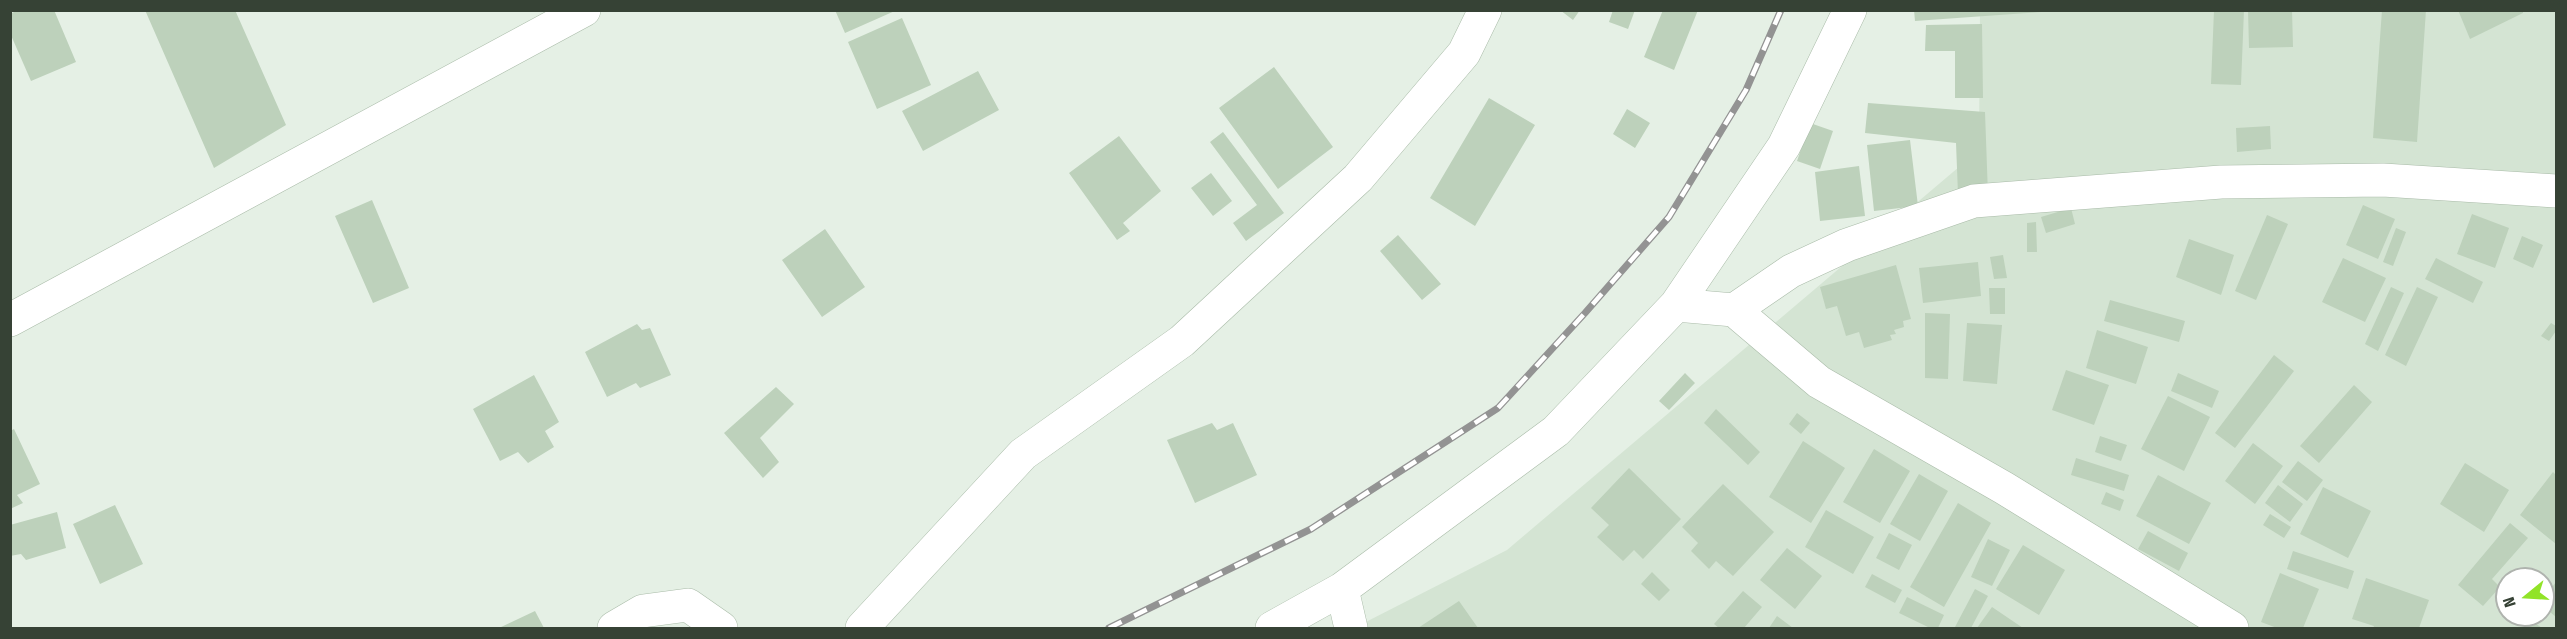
<!DOCTYPE html>
<html>
<head>
<meta charset="utf-8">
<style>
	body { margin:0 }
	#map { position:relative; width:2567px; height:639px; overflow:hidden; background:#e5f0e5; font-family:"Fira Sans Condensed",sans-serif }
	canvas { display:block }
	.frame { position:absolute; inset:0; border:12px solid #364235; pointer-events:none }
	.north { position:absolute; left:2495px; top:567px; width:60px; height:60px; box-sizing:border-box; background:#fff; border:2px solid #afb3ae; border-radius:50%; rotate:252deg; font-size:16px; font-weight:700; line-height:24px; text-align:center; color:#364235 }
	.north::after { content:''; display:block; margin:auto; width:21px; height:27px; background:#91e328; clip-path:polygon(50% 0,100% 100%,50% 72%,0 100%) }
</style>
</head>
<body>
<div id="map">
<canvas width="2567" height="639"></canvas>
<div class="frame"></div>
<div class="north">N</div>
</div>
<script>
const context = document.querySelector('canvas').getContext('2d');
context.lineJoin = 'round';
function paint(path, color) { context.fillStyle = color; context.fill(path, 'evenodd'); }
const poly = rows => new Path2D(rows.map(r => 'M' + r).join(''));
function trace(path, color, width, dash) { context.strokeStyle = color; context.lineWidth = width; context.lineCap = dash ? 'butt' : 'round'; context.setLineDash(dash || []); context.stroke(path); }
paint(poly([
	[1980,11,2556,11,2556,628,1354,628,1507,550,1979,150],
	[2507,579,2543,579,2543,615,2507,615]
]), '#d4e4d3');
paint(poly([
	[18,10,54,10,76,62,31,81,10,33,10,14],
	[145,10,235,10,286,125,214,168],
	[835,10,897,10,845,33],
	[1560,10,1580,10,1573,20],
	[1613,10,1635,10,1628,29,1609,22],
	[1663,10,1698,10,1674,70,1644,57],
	[1914,10,2041,10,2041,12,1915,21],
	[2214,10,2244,10,2241,85,2211,84],
	[2248,10,2292,10,2293,47,2249,48],
	[2382,10,2426,10,2417,142,2373,138],
	[2458,10,2523,10,2523,13,2470,39],
	[902,18,931,85,877,109,848,42],
	[1982,24,1983,98,1955,98,1955,51,1925,51,1926,25],
	[1274,67,1333,147,1278,189,1219,108],
	[978,71,999,110,923,151,902,111],
	[1489,98,1535,125,1475,226,1430,198],
	[1868,103,1985,112,1988,195,1958,194,1956,143,1865,133],
	[1627,109,1650,123,1635,148,1613,134],
	[1810,123,1833,131,1820,169,1797,161],
	[2270,126,2271,149,2237,152,2236,128],
	[1223,132,1284,213,1246,241,1233,223,1257,205,1210,142],
	[1119,136,1161,191,1123,223,1130,231,1117,240,1069,173],
	[1910,140,1918,206,1874,211,1867,145],
	[1859,166,1865,216,1820,221,1815,172],
	[1211,173,1232,201,1213,216,1191,188],
	[372,200,409,288,373,303,335,216],
	[2363,205,2395,219,2378,259,2346,245],
	[2071,208,2075,224,2046,233,2041,217],
	[2472,214,2509,228,2495,268,2457,254],
	[2267,215,2288,224,2256,300,2235,291],
	[2036,222,2037,252,2027,252,2027,223],
	[2396,228,2406,232,2393,266,2383,262],
	[825,229,865,287,822,317,782,260],
	[1398,235,1441,284,1422,300,1380,251],
	[2522,236,2543,245,2533,268,2513,259],
	[2189,239,2234,255,2221,295,2176,277],
	[2003,255,2007,278,1994,279,1990,257],
	[2343,258,2386,278,2365,322,2322,302],
	[2436,258,2483,282,2473,303,2425,279],
	[1978,262,1981,296,1923,303,1919,268],
	[1896,265,1911,319,1903,321,1904,327,1894,330,1896,334,1890,335,1892,340,1864,348,1859,332,1846,336,1837,306,1826,309,1820,287],
	[2391,287,2404,293,2378,351,2365,344],
	[2417,287,2438,297,2406,366,2385,355],
	[1989,288,2005,288,2005,314,1990,314],
	[2110,300,2185,321,2179,342,2104,321],
	[1925,313,1950,314,1948,379,1925,378],
	[1967,323,2002,325,1997,384,1963,381],
	[2551,323,2556,326,2556,331,2549,341,2541,336],
	[637,324,642,330,650,328,671,375,640,388,636,383,607,397,585,352],
	[2097,330,2148,347,2136,384,2086,368],
	[2274,355,2294,371,2235,448,2215,433],
	[2066,370,2109,385,2094,425,2052,410],
	[1685,373,1695,383,1669,410,1659,401],
	[2178,373,2219,391,2212,408,2171,391],
	[534,375,559,422,545,431,554,447,528,463,518,452,500,461,473,409],
	[2354,385,2372,402,2319,463,2300,446],
	[776,387,794,404,760,438,779,462,763,478,724,433],
	[2168,396,2210,417,2184,471,2141,449],
	[1716,409,1760,452,1748,465,1704,423],
	[1797,413,1810,423,1801,434,1789,424],
	[1212,423,1217,430,1233,423,1257,475,1195,503,1167,440],
	[14,429,40,484,17,495,23,503,10,509,10,431],
	[2100,436,2127,445,2121,461,2095,452],
	[1803,441,1845,468,1811,523,1769,497],
	[2253,443,2283,466,2255,504,2225,481],
	[1874,449,1910,471,1880,523,1843,502],
	[2076,458,2129,475,2124,491,2071,475],
	[2298,461,2323,480,2307,501,2282,482],
	[2465,463,2509,490,2484,532,2440,504],
	[1629,468,1681,519,1643,559,1634,550,1623,561,1597,537,1609,525,1591,508],
	[2553,472,2556,475,2556,544,2520,515],
	[1919,474,1948,491,1920,541,1890,524],
	[2158,475,2211,503,2189,544,2136,516],
	[1723,484,1774,532,1733,576,1716,561,1709,569,1691,551,1698,543,1682,527],
	[2278,485,2303,504,2290,522,2265,503],
	[2323,487,2371,511,2348,558,2300,534],
	[2106,492,2124,500,2120,511,2101,504],
	[1958,503,1991,523,1944,607,1910,587],
	[115,505,143,564,100,584,73,524],
	[1826,510,1874,537,1853,574,1805,547],
	[57,512,66,548,26,560,21,554,10,556,10,525],
	[2270,514,2291,527,2284,538,2263,525],
	[2510,523,2528,538,2492,579,2500,587,2483,606,2458,585],
	[2148,531,2188,553,2179,571,2138,549],
	[1889,533,1912,545,1899,570,1876,558],
	[1988,539,2010,550,1992,586,1971,577],
	[2023,545,2065,570,2039,615,1996,589],
	[1787,548,1822,576,1795,609,1760,580],
	[2293,551,2354,571,2348,589,2287,569],
	[1652,572,1670,590,1659,601,1641,584],
	[2280,573,2319,589,2303,628,2277,628,2261,622],
	[1872,574,1902,590,1895,603,1865,587],
	[2366,578,2429,600,2419,628,2373,628,2374,626,2352,619],
	[2556,582,2556,617,2543,606,2543,599],
	[1975,589,1988,596,1971,628,1957,628,1955,627],
	[1743,591,1762,607,1744,628,1719,628,1714,624],
	[1907,597,1944,615,1938,628,1930,628,1899,613],
	[1459,601,1478,628,1418,628],
	[1992,607,2023,628,1977,628],
	[535,611,544,628,499,628],
	[1777,616,1793,628,1769,628],
	[2532,621,2542,628,2526,628]
]), '#bdd1bb');
const minor = poly([
	[1676,305,1734,310,1819,382,2004,488,2232,628],
	[1734,310,1791,271,1847,245,1974,201,2221,182,2383,180,2556,191],
	[10,320,584,10],
	[1342,589,1351,628],
	[614,628,643,611,688,605,721,628],
	[862,628,1023,454,1182,341,1358,178,1464,53,1485,10],
	[1272,628,1342,589,1556,431,1676,305,1784,146,1850,10]
]);
trace(minor, '#a9bba8', 34);
trace(minor, '#fff', 33);
const rail = poly([
	[1109,628,1311,529,1498,408,1585,313,1669,217,1746,90,1781,10]
]);
trace(rail, '#939393', 7);
trace(rail, '#fff', 4.5, [14]);
</script>
</body>
</html>
